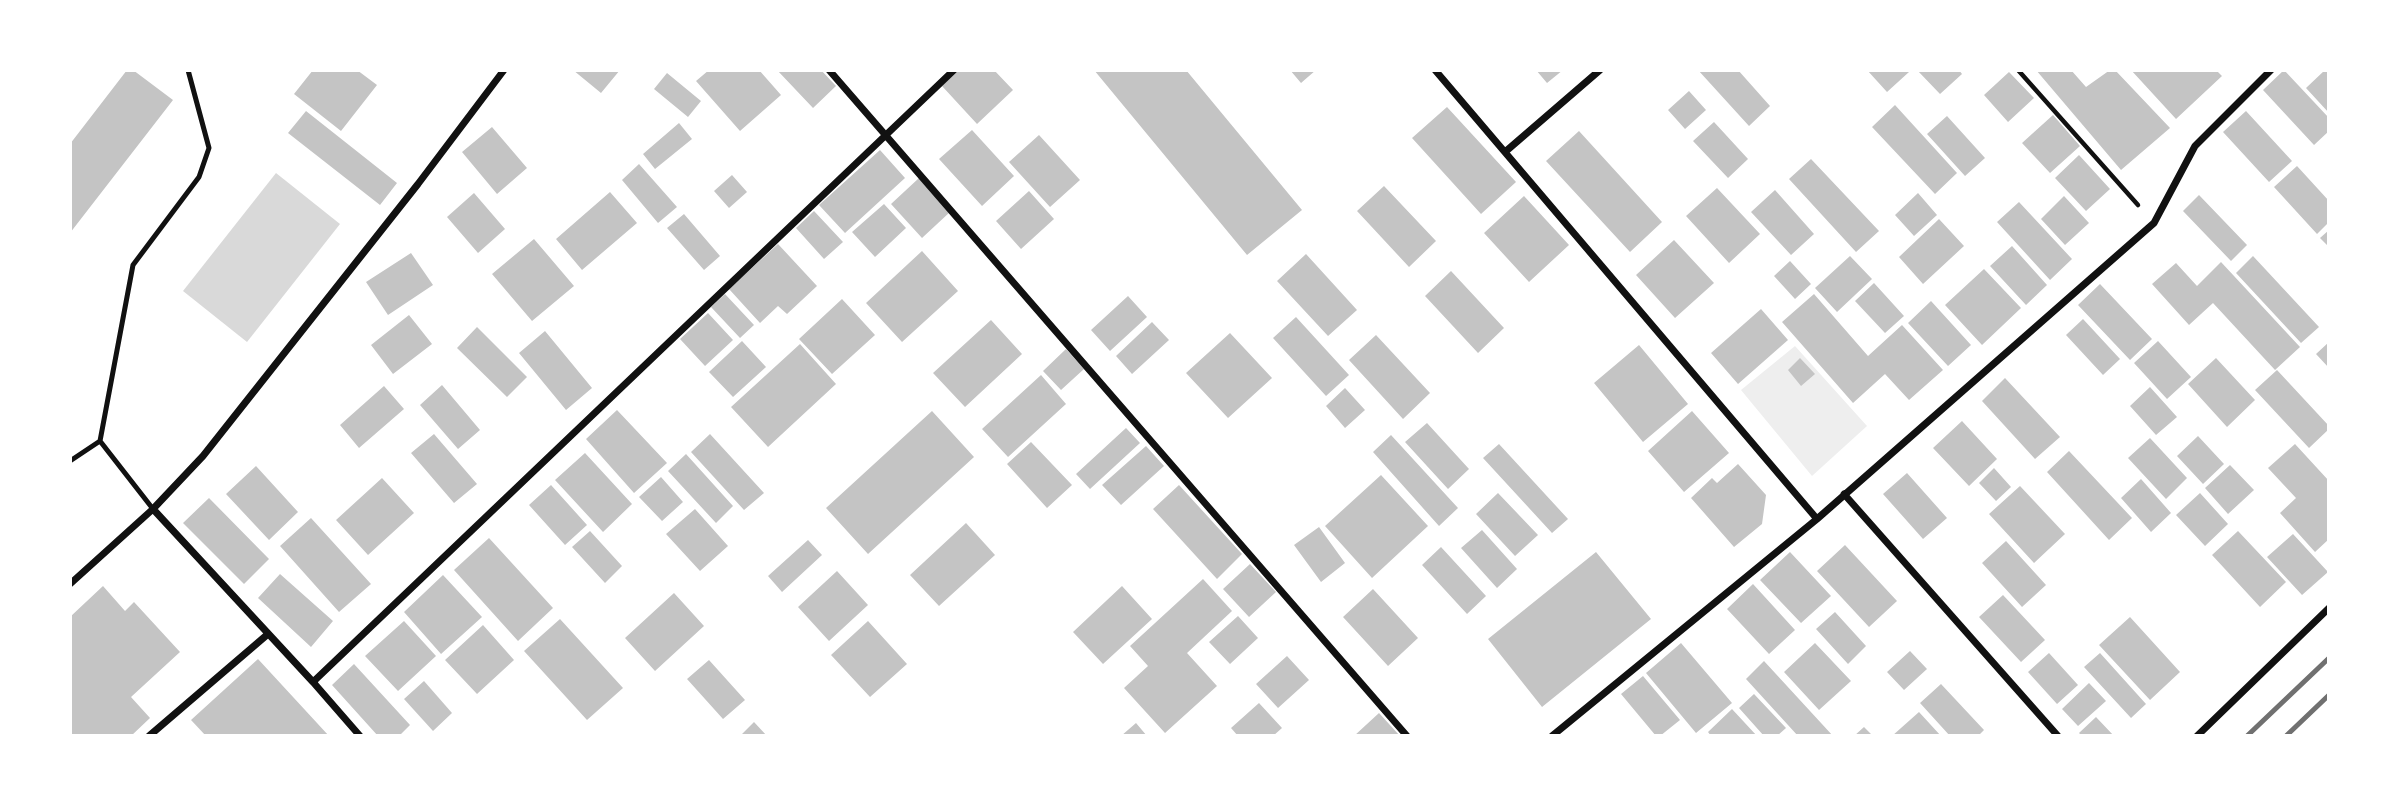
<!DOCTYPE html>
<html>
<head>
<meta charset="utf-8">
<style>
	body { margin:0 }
	#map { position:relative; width:2399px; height:806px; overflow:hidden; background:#fff; font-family:"Work Sans",sans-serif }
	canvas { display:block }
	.frame { position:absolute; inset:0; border:72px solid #fff; pointer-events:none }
</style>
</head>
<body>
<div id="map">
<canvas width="2399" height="806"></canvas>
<div class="frame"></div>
</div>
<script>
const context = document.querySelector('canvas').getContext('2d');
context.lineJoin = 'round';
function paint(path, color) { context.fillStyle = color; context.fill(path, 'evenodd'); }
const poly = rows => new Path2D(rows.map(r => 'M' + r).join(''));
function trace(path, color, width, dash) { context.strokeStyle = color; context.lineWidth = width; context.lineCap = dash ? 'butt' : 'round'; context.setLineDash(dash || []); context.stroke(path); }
paint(poly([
	[1795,346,1867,426,1812,476,1741,390]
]), '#eee');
paint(poly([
	[276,173,340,224,247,342,183,291]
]), '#d9d9d9');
paint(poly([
	[127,70,133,70,173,100,70,233,70,144],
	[313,70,357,70,377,85,341,131,294,94],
	[573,70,620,70,601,93],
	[709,70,759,70,781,95,740,131,696,81],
	[777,70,821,70,836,86,813,108],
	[959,70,994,70,1013,90,977,124,942,86],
	[1094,70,1186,70,1302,210,1247,255],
	[1290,70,1316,70,1301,83],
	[1536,70,1563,70,1547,83],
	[1698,70,1738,70,1770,106,1749,126],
	[1867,70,1907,70,1909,72,1887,92],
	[1917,70,1959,70,1962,74,1940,94],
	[2036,70,2071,70,2086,87,2110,70,2115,70,2170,128,2121,170],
	[2131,70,2216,70,2222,76,2176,119],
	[2284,70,2329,118,2329,131,2314,145,2263,90],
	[2325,70,2329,70,2329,113,2306,88],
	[2009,72,2034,98,2008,122,1984,95],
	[667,73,701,101,688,117,654,89],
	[1689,91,1706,110,1685,129,1668,110],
	[1895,105,1957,173,1935,194,1872,127],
	[1447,107,1516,182,1481,214,1412,138],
	[306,111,397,183,380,205,288,133],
	[2246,111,2292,161,2269,182,2223,132],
	[2053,115,2080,146,2050,173,2022,143],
	[1947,116,1985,158,1965,176,1927,134],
	[1714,122,1748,159,1728,178,1693,141],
	[679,123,692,139,655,169,643,154],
	[492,127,527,168,497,194,462,152],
	[972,130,1014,176,982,206,939,159],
	[1579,131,1662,222,1630,252,1546,161],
	[1039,135,1080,180,1050,207,1009,162],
	[880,150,905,178,845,233,819,205],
	[2079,155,2110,189,2086,211,2055,178],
	[1811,159,1879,231,1856,252,1789,179],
	[639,164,677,207,658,223,622,180],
	[2297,166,2329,201,2329,222,2317,234,2274,187],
	[732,175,747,192,729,208,714,191],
	[919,178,950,212,922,238,891,204],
	[1384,186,1436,241,1409,267,1357,211],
	[1717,188,1760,234,1729,263,1686,216],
	[1775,190,1814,234,1791,255,1751,212],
	[1029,191,1054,219,1021,249,996,221],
	[610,192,637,223,582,270,556,239],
	[474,193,505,229,478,253,447,217],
	[1918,193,1937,215,1914,236,1895,215],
	[2199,195,2247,245,2231,261,2183,211],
	[1524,196,1569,245,1529,282,1484,233],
	[2064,196,2089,223,2065,245,2041,219],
	[2019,202,2072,259,2050,280,1997,222],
	[884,204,906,228,875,257,852,232],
	[814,211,843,242,824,259,796,228],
	[684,214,720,256,704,270,667,228],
	[1939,219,1964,246,1923,284,1899,257],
	[2329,230,2329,247,2320,238],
	[534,239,574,286,532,321,492,274],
	[1674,240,1714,283,1675,318,1636,275],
	[778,244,817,286,787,314,778,306,760,323,729,289],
	[2012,246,2047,285,2026,305,1990,266],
	[922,251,958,291,902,342,866,303],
	[411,253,433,285,388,315,366,282],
	[1306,254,1357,310,1328,336,1277,281],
	[1850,256,1872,279,1837,312,1815,288],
	[2253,256,2319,327,2301,343,2236,273],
	[1790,261,1811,284,1795,299,1774,276],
	[2221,262,2300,347,2275,370,2213,303,2189,325,2152,284,2176,263,2197,286],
	[1984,269,2021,308,1982,345,1945,305],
	[1451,271,1504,328,1478,353,1425,296],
	[1874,283,1904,316,1885,333,1855,301],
	[2100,284,2152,339,2130,360,2078,305],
	[725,294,754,325,740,338,711,307],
	[1814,294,1868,356,1902,325,1943,370,1909,400,1885,374,1853,403,1782,322],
	[1128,296,1147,317,1110,351,1091,330],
	[842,299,875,335,832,374,799,339],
	[1931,301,1971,345,1948,366,1908,323],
	[1761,309,1788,340,1738,384,1711,353],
	[708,313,733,340,705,366,680,339],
	[409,315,432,344,393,374,371,345],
	[1296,317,1349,375,1326,396,1273,338],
	[2083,319,2120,359,2103,375,2066,335],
	[991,320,1022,354,965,407,933,373],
	[1152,322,1169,340,1132,374,1116,356],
	[477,327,527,377,507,397,457,348],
	[545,331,592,388,566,410,519,353],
	[1230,333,1272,378,1228,418,1186,373],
	[1376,335,1430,393,1403,419,1349,360],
	[742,341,766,367,733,397,709,372],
	[2158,341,2191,377,2167,399,2134,363],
	[2329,342,2329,368,2316,354],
	[800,344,836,384,768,447,731,407],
	[1639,345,1688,404,1643,442,1594,383],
	[1066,349,1084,369,1061,390,1043,371],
	[1800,358,1815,374,1801,386,1788,370],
	[2216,358,2255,400,2227,427,2188,384],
	[2277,370,2329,426,2329,429,2309,448,2255,390],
	[1041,375,1066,404,1008,457,982,429],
	[2005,378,2060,437,2035,459,1982,401],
	[442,385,480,430,458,449,420,405],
	[384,386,404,409,359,448,340,425],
	[2150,387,2177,417,2156,435,2130,406],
	[1345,388,1365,410,1345,428,1326,406],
	[617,410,667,463,634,493,586,439],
	[932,411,974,457,868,554,826,508],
	[1692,411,1729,453,1684,492,1648,451],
	[1962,421,1997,459,1969,486,1933,448],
	[1427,423,1469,469,1448,489,1405,442],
	[1126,428,1140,443,1090,489,1076,474],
	[434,434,477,484,454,503,411,453],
	[710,434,764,493,744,510,691,452],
	[1391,435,1458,508,1439,526,1373,452],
	[2198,436,2224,464,2203,484,2177,456],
	[2150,438,2187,478,2166,499,2128,458],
	[1031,442,1072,485,1047,508,1007,464],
	[1499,444,1568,519,1552,533,1483,458],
	[2295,444,2329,481,2329,539,2315,552,2280,513,2296,498,2268,468],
	[1146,446,1164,466,1121,505,1102,485],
	[2069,451,2132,518,2109,540,2047,472],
	[585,453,632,504,603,532,555,480],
	[686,454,733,506,716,523,668,471],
	[1738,464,1766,495,1762,524,1734,547,1691,498,1712,478,1717,483],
	[2230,465,2254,490,2228,514,2205,488],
	[256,466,298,512,269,540,226,494],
	[1994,468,2011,487,1996,501,1979,483],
	[1907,473,1947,518,1923,539,1883,494],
	[1381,475,1428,526,1372,578,1325,526],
	[661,477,683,502,662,521,639,497],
	[382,478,414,513,368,555,336,520],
	[2141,479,2171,513,2151,532,2121,498],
	[551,485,587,525,565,545,529,505],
	[1179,485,1242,554,1217,579,1153,509],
	[2020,486,2065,534,2034,563,1989,514],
	[1498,493,1538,535,1515,556,1476,514],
	[2200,493,2228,524,2205,546,2176,515],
	[209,498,269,559,244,584,183,523],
	[695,509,728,546,700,571,666,534],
	[311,518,371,584,339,612,280,546],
	[966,523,995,555,939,606,910,575],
	[1319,527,1345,563,1321,582,1294,545],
	[1482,530,1517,569,1497,588,1461,548],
	[590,531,622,566,605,583,572,547],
	[2238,531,2286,582,2260,607,2212,555],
	[2293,534,2328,572,2302,595,2267,557],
	[489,538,553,608,518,641,454,570],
	[808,540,822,555,782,592,768,576],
	[2006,541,2046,585,2022,607,1982,563],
	[1845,545,1897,601,1869,627,1817,571],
	[1441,547,1486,596,1467,614,1422,565],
	[1596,552,1651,619,1542,707,1488,639],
	[1790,552,1831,596,1801,623,1760,580],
	[1250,564,1276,592,1249,617,1223,589],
	[837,571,868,605,829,641,798,607],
	[280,574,333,621,311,647,258,598],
	[443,575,482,617,441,654,404,612],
	[1203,579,1232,611,1187,653,1217,686,1165,733,1124,688,1148,666,1130,646],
	[1753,584,1795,630,1769,654,1727,609],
	[103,586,125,611,134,602,180,652,131,697,150,718,131,736,72,736,70,733,70,617],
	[1122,586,1152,619,1103,664,1073,632],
	[1373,589,1418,638,1388,666,1343,617],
	[674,593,704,626,655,671,625,638],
	[2003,595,2045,640,2021,662,1979,617],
	[1835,612,1866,646,1848,664,1816,629],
	[1238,616,1258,638,1230,664,1209,642],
	[2130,617,2180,672,2150,700,2099,645],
	[560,619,623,688,587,720,524,651],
	[404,621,436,656,398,691,365,656],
	[868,621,907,664,870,697,831,655],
	[483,625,514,660,477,694,445,660],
	[1681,643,1732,703,1696,733,1646,673],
	[1815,643,1851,681,1819,710,1784,672],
	[1910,651,1927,669,1904,690,1887,672],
	[2049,653,2078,685,2057,704,2028,672],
	[2100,653,2146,704,2131,718,2084,667],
	[1287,656,1309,680,1278,708,1256,684],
	[258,659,329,736,206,736,191,720],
	[709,660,745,700,723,719,687,679],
	[1764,661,1833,736,1798,736,1746,679],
	[354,664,410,725,399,736,378,736,332,685],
	[1643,676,1680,720,1660,736,1656,736,1621,694],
	[424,681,452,713,433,731,404,699],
	[2089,683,2106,701,2078,726,2062,709],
	[1941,684,1984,730,1978,736,1950,736,1920,703],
	[1754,694,1786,728,1777,736,1764,736,1739,708],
	[1259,703,1282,728,1273,736,1238,736,1231,728],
	[1732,709,1757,736,1711,736,1708,732],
	[1919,712,1941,736,1892,736],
	[1379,713,1400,736,1354,736],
	[2096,717,2114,736,2082,736,2079,733],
	[754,722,767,736,740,736],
	[1136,723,1147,736,1121,736],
	[1864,727,1873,736,1854,736]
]), '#c4c4c4');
trace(poly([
	[2018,70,2138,205]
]), '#111', 4.5);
trace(poly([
	[70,461,100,441],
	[153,509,100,441,133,265,199,177,209,148,188,70]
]), '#111', 5);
trace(poly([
	[829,70,1407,736],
	[1435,70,1817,519],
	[1505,152,1600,70],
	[1844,494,2058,736],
	[153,509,313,682,360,736],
	[70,584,153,509,203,456,418,184,504,70],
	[313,682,954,70],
	[149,736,268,634],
	[1552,736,1817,519,2154,223,2195,146,2271,70],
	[2197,736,2329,608]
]), '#111', 7);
trace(poly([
	[2247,736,2329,658],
	[2286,736,2329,695]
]), '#707070', 5);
</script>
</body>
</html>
